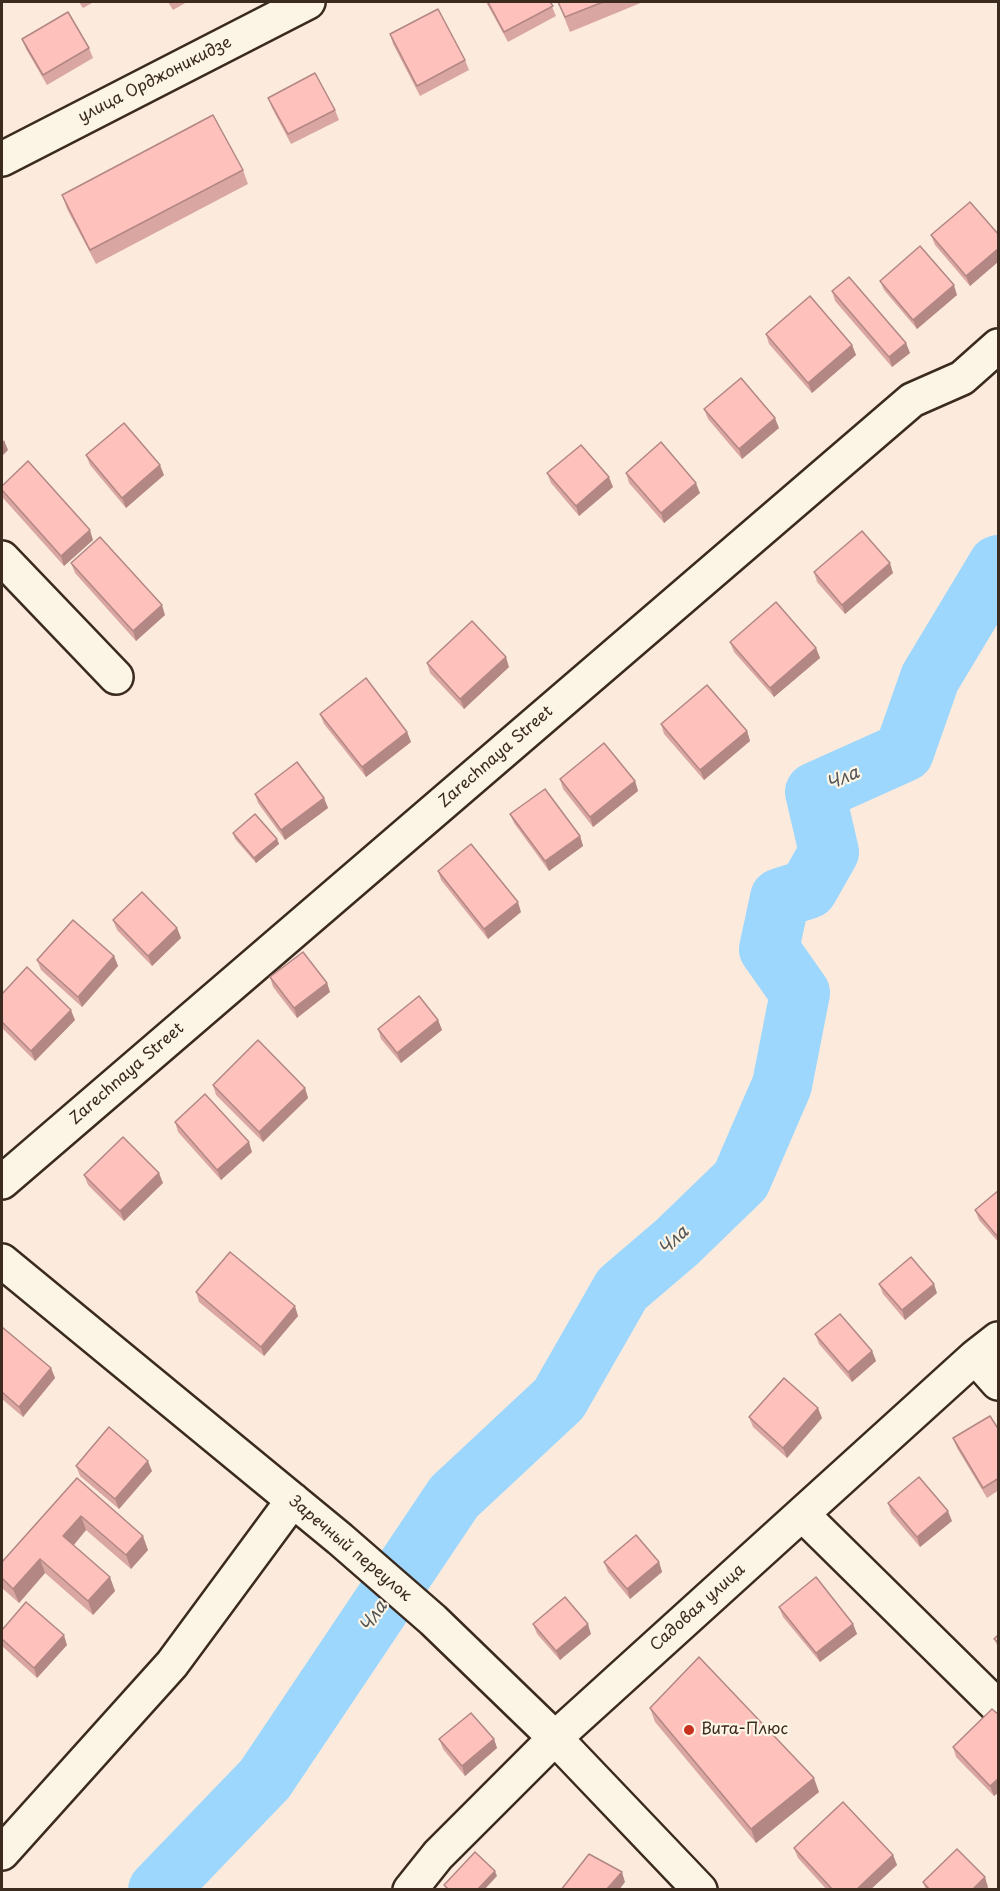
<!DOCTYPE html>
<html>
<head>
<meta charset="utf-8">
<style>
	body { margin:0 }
	#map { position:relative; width:1000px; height:1891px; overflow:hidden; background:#fcebdd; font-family:"Playpen Sans",sans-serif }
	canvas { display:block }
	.frame { position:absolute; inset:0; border:3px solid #3b2a1e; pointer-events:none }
</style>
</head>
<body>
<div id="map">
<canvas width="1000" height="1891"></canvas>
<div class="frame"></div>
</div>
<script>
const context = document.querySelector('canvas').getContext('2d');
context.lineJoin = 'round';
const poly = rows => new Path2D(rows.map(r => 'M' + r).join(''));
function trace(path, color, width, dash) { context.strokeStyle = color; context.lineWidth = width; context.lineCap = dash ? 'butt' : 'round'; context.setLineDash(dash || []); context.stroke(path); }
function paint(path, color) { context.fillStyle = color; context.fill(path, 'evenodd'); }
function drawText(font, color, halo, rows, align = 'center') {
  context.font = font + ' "Playpen Sans",sans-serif'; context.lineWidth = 4.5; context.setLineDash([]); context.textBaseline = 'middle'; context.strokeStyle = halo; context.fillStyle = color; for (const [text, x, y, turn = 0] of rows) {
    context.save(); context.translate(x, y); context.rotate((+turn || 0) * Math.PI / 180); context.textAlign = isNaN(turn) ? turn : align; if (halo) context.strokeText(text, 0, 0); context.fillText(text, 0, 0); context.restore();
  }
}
trace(poly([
	[158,1890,265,1779,454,1497,559,1399,622,1289,677,1242,741,1180,782,1085,800,993,769,949,780,898,808,889,829,852,815,792,904,752,930,678,998,565]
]), '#9dd7fd', 60);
const minor = poly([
	[2,159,308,2],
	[2,558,116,677],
	[2,1182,912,400,962,378,998,346],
	[2,1261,340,1539,433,1620,555,1738,700,1890],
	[975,1357,998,1383],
	[802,1514,998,1707],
	[2,1853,172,1664,293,1500],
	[410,1890,438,1855,555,1738,975,1357,998,1339]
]);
trace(minor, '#3b2a1e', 38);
trace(minor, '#fcf5e5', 33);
paint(poly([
	[79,2,94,2,83,8],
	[168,2,187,2,173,10],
	[486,2,550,2,556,16,508,42],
	[558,2,643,2,570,32],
	[390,34,465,60,469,70,420,96,393,44],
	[22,39,89,48,93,58,47,85,26,49],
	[268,98,335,110,339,120,291,144,272,108],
	[243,170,248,184,96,264,67,209,62,195],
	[931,235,999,235,999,261,970,286,935,245],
	[880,281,957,295,917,329,884,290],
	[832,291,906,343,910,353,892,367,835,301],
	[766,334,852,345,856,355,812,393,769,344],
	[704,409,779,428,742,459,708,419],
	[86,455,164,475,126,508,90,465],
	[547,473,613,487,579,516,551,483],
	[626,473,700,493,664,523,629,483],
	[2,486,93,540,64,566,3,498,2,494],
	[71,563,165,615,136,641,75,573],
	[814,572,893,573,845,614,817,582],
	[730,642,816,648,820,658,774,697,734,652],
	[427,663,509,667,464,709,430,673],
	[320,714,407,732,411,742,366,777,324,724],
	[661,724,747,731,750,741,704,780,664,734],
	[560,779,635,781,638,791,593,827,563,789],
	[255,794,324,798,328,808,285,840,258,803],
	[510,814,580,836,583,846,549,871,514,823],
	[233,833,277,839,279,844,256,863,235,839],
	[438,871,521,912,488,939,441,880],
	[113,920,177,928,181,938,152,966,117,930],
	[114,956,118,966,82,1007,41,970,37,960],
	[270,977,327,983,330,992,297,1018,273,987],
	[2,994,75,1020,35,1061,2,1028],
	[438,1020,442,1030,401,1063,381,1039,378,1029],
	[213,1085,305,1088,308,1098,263,1142,216,1095],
	[175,1122,252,1152,221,1180,178,1132],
	[84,1175,163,1183,124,1221,88,1185],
	[999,1190,999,1243,979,1220,975,1210],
	[879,1284,937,1293,905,1320,883,1294],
	[196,1292,298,1316,264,1356,199,1302],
	[2,1327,51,1368,55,1378,23,1417,2,1399],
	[815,1334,872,1351,876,1361,852,1382,819,1344],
	[749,1417,822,1418,787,1458,753,1427],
	[999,1430,999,1490,987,1498,957,1448,953,1438],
	[76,1466,152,1471,119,1509,80,1476],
	[77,1478,148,1550,131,1569,86,1530,73,1545,115,1591,93,1615,45,1573,19,1603,2,1588,2,1562],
	[888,1503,952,1521,920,1547,891,1513],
	[604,1562,659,1562,662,1572,630,1599,608,1572],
	[779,1607,853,1624,857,1634,820,1662,783,1617],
	[533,1624,591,1634,560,1660,537,1634],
	[2,1630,67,1645,37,1678,2,1646],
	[999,1634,999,1649,994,1639],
	[650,1708,819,1792,756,1843,655,1722],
	[999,1715,999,1792,994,1796,956,1757,953,1747],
	[439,1739,494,1739,497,1748,465,1776,443,1749],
	[794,1848,893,1855,897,1865,870,1890,827,1890,798,1858],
	[923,1882,988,1887,986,1890,926,1890]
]), '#daa6a2');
paint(poly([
	[999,248,999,261,970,286,966,276],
	[954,285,957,295,917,329,913,320],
	[906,343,910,353,892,367,889,357],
	[852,345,856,355,812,393,808,383],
	[775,418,779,428,742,459,739,449],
	[4,440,8,450,2,456,2,443],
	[160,465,164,475,126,508,122,498],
	[609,477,613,487,579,516,576,506],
	[696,483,700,493,664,523,661,513],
	[90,530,93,540,64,566,61,556],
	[890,563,893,573,845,614,842,605],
	[162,605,165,615,136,641,133,631],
	[816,648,820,658,774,697,770,688],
	[506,657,509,667,464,709,460,699],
	[747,731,750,741,704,780,700,770],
	[407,732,411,742,366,777,362,767],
	[635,781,638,791,593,827,590,817],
	[324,798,328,808,285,840,281,830],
	[580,836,583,846,549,871,545,861],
	[277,839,279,844,256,863,254,858],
	[518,902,521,912,488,939,484,929],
	[177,928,181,938,152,966,148,956],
	[114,956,118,966,82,1007,78,997],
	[327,983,330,992,297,1018,294,1008],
	[71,1010,75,1020,35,1061,31,1051],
	[438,1020,442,1030,401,1063,397,1053],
	[305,1088,308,1098,263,1142,259,1132],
	[249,1142,252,1152,221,1180,217,1170],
	[159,1173,163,1183,124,1221,120,1211],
	[934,1284,937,1293,905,1320,902,1310],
	[295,1306,298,1316,264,1356,261,1347],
	[872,1351,876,1361,852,1382,848,1372],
	[51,1368,55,1378,23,1417,19,1407],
	[818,1408,822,1418,787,1458,783,1448],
	[148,1461,152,1471,119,1509,115,1499],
	[948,1511,952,1521,920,1547,917,1537],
	[81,1516,86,1530,69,1551,63,1536],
	[143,1536,148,1550,131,1569,126,1555],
	[40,1559,45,1573,19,1603,13,1589],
	[659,1562,662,1572,630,1599,627,1589],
	[110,1577,115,1591,93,1615,88,1601],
	[588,1624,591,1634,560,1660,556,1651],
	[853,1624,857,1634,820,1662,816,1653],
	[64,1635,67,1645,37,1678,34,1668],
	[494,1739,497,1748,465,1776,462,1766],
	[814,1778,819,1792,756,1843,751,1829],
	[999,1778,999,1792,994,1796,990,1786],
	[893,1855,897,1865,870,1890,856,1890],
	[495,1871,497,1876,484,1890,477,1890],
	[622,1872,625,1882,619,1890,606,1890],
	[985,1877,988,1887,986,1890,972,1890]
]), '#b28784');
const building = poly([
	[488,2,550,2,553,6,504,32,488,2],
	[558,2,603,2,565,17,558,2],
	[438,9,465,60,417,86,390,34,438,9],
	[68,12,89,48,43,75,22,39,68,12],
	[315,73,335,110,288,134,268,98,315,73],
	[213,115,243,170,90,250,62,195,213,115],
	[970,202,999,235,999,248,966,276,931,235,970,202],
	[920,246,954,285,913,320,880,281,920,246],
	[849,277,906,343,889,357,832,291,849,277],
	[810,296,852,345,808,383,766,334,810,296],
	[741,378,775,418,739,449,704,409,741,378],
	[124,423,160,465,122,498,86,455,124,423],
	[661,442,696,483,661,513,626,473,661,442],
	[581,445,609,477,576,506,547,473,581,445],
	[28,461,90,530,61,556,2,490,2,486,28,461],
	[862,531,890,563,842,605,814,572,862,531],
	[100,537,162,605,133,631,71,563,100,537],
	[776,602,816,648,770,688,730,642,776,602],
	[472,621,506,657,460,699,427,663,472,621],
	[366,678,407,732,362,767,320,714,366,678],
	[707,685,747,731,700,770,661,724,707,685],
	[604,743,635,781,590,817,560,779,604,743],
	[297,762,324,798,281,830,255,794,297,762],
	[545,789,580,836,545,861,510,814,545,789],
	[255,814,277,839,254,858,233,833,255,814],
	[471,844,518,902,484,929,438,871,471,844],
	[142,892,177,928,148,956,113,920,142,892],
	[73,920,114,956,78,997,37,960,73,920],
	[303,952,327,983,294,1008,270,977,303,952],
	[27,967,71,1010,31,1051,2,1022,2,994,27,967],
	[419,996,438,1020,397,1053,378,1029,419,996],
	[258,1040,305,1088,259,1132,213,1085,258,1040],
	[205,1094,249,1142,217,1170,175,1122,205,1094],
	[123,1137,159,1173,120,1211,84,1175,123,1137],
	[999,1190,999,1235,997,1236,975,1210,999,1190],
	[230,1252,295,1306,261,1347,196,1292,230,1252],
	[911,1257,934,1284,902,1310,879,1284,911,1257],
	[840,1314,872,1351,848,1372,815,1334,840,1314],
	[2,1327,51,1368,19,1407,2,1392,2,1327],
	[784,1378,818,1408,783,1448,749,1417,784,1378],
	[990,1416,999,1430,999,1478,983,1488,953,1438,990,1416],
	[109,1427,148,1461,115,1499,76,1466,109,1427],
	[919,1477,948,1511,917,1537,888,1503,919,1477],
	[77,1478,143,1536,126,1555,81,1516,63,1536,110,1577,88,1601,40,1559,13,1589,2,1578,2,1562,77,1478],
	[636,1535,659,1562,627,1589,604,1562,636,1535],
	[816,1577,853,1624,816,1653,779,1607,816,1577],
	[565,1597,588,1624,556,1651,533,1624,565,1597],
	[26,1602,64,1635,34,1668,2,1639,2,1630,26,1602],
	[999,1634,999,1643,994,1639,999,1634],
	[699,1657,814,1778,751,1829,650,1708,699,1657],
	[992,1709,999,1715,999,1778,990,1786,953,1747,992,1709],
	[471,1713,494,1739,462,1766,439,1739,471,1713],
	[843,1802,893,1855,856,1890,833,1890,794,1848,843,1802],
	[957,1849,985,1877,972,1890,930,1890,923,1882,957,1849],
	[475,1852,495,1871,477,1890,449,1890,444,1885,475,1852],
	[589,1854,622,1872,606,1890,561,1890,589,1854]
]);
paint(building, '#fec1bc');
trace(building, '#b28784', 1.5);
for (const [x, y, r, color] of [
	[689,1730,6,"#c8321e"]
]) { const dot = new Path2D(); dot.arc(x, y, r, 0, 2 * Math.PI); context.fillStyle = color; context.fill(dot); trace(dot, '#fcf5e5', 2); }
drawText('16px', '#3b2a1e', '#fcf5e5', [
	["улица Орджоникидзе",155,80,-27],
	["Zarechnaya Street",496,757,-41],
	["Zarechnaya Street",127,1074,-41],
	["Заречный переулок",350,1549,40],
	["Садовая улица",698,1608,-42]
]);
drawText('16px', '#3b2a1e', '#fcf5e5', [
	["Вита-Плюс",701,1730]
], 'left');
drawText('italic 18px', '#545556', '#fcf5e5', [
	["Чла",843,779,-24],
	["Чла",674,1241,-43],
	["Чла",374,1617,-56]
]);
</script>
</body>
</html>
